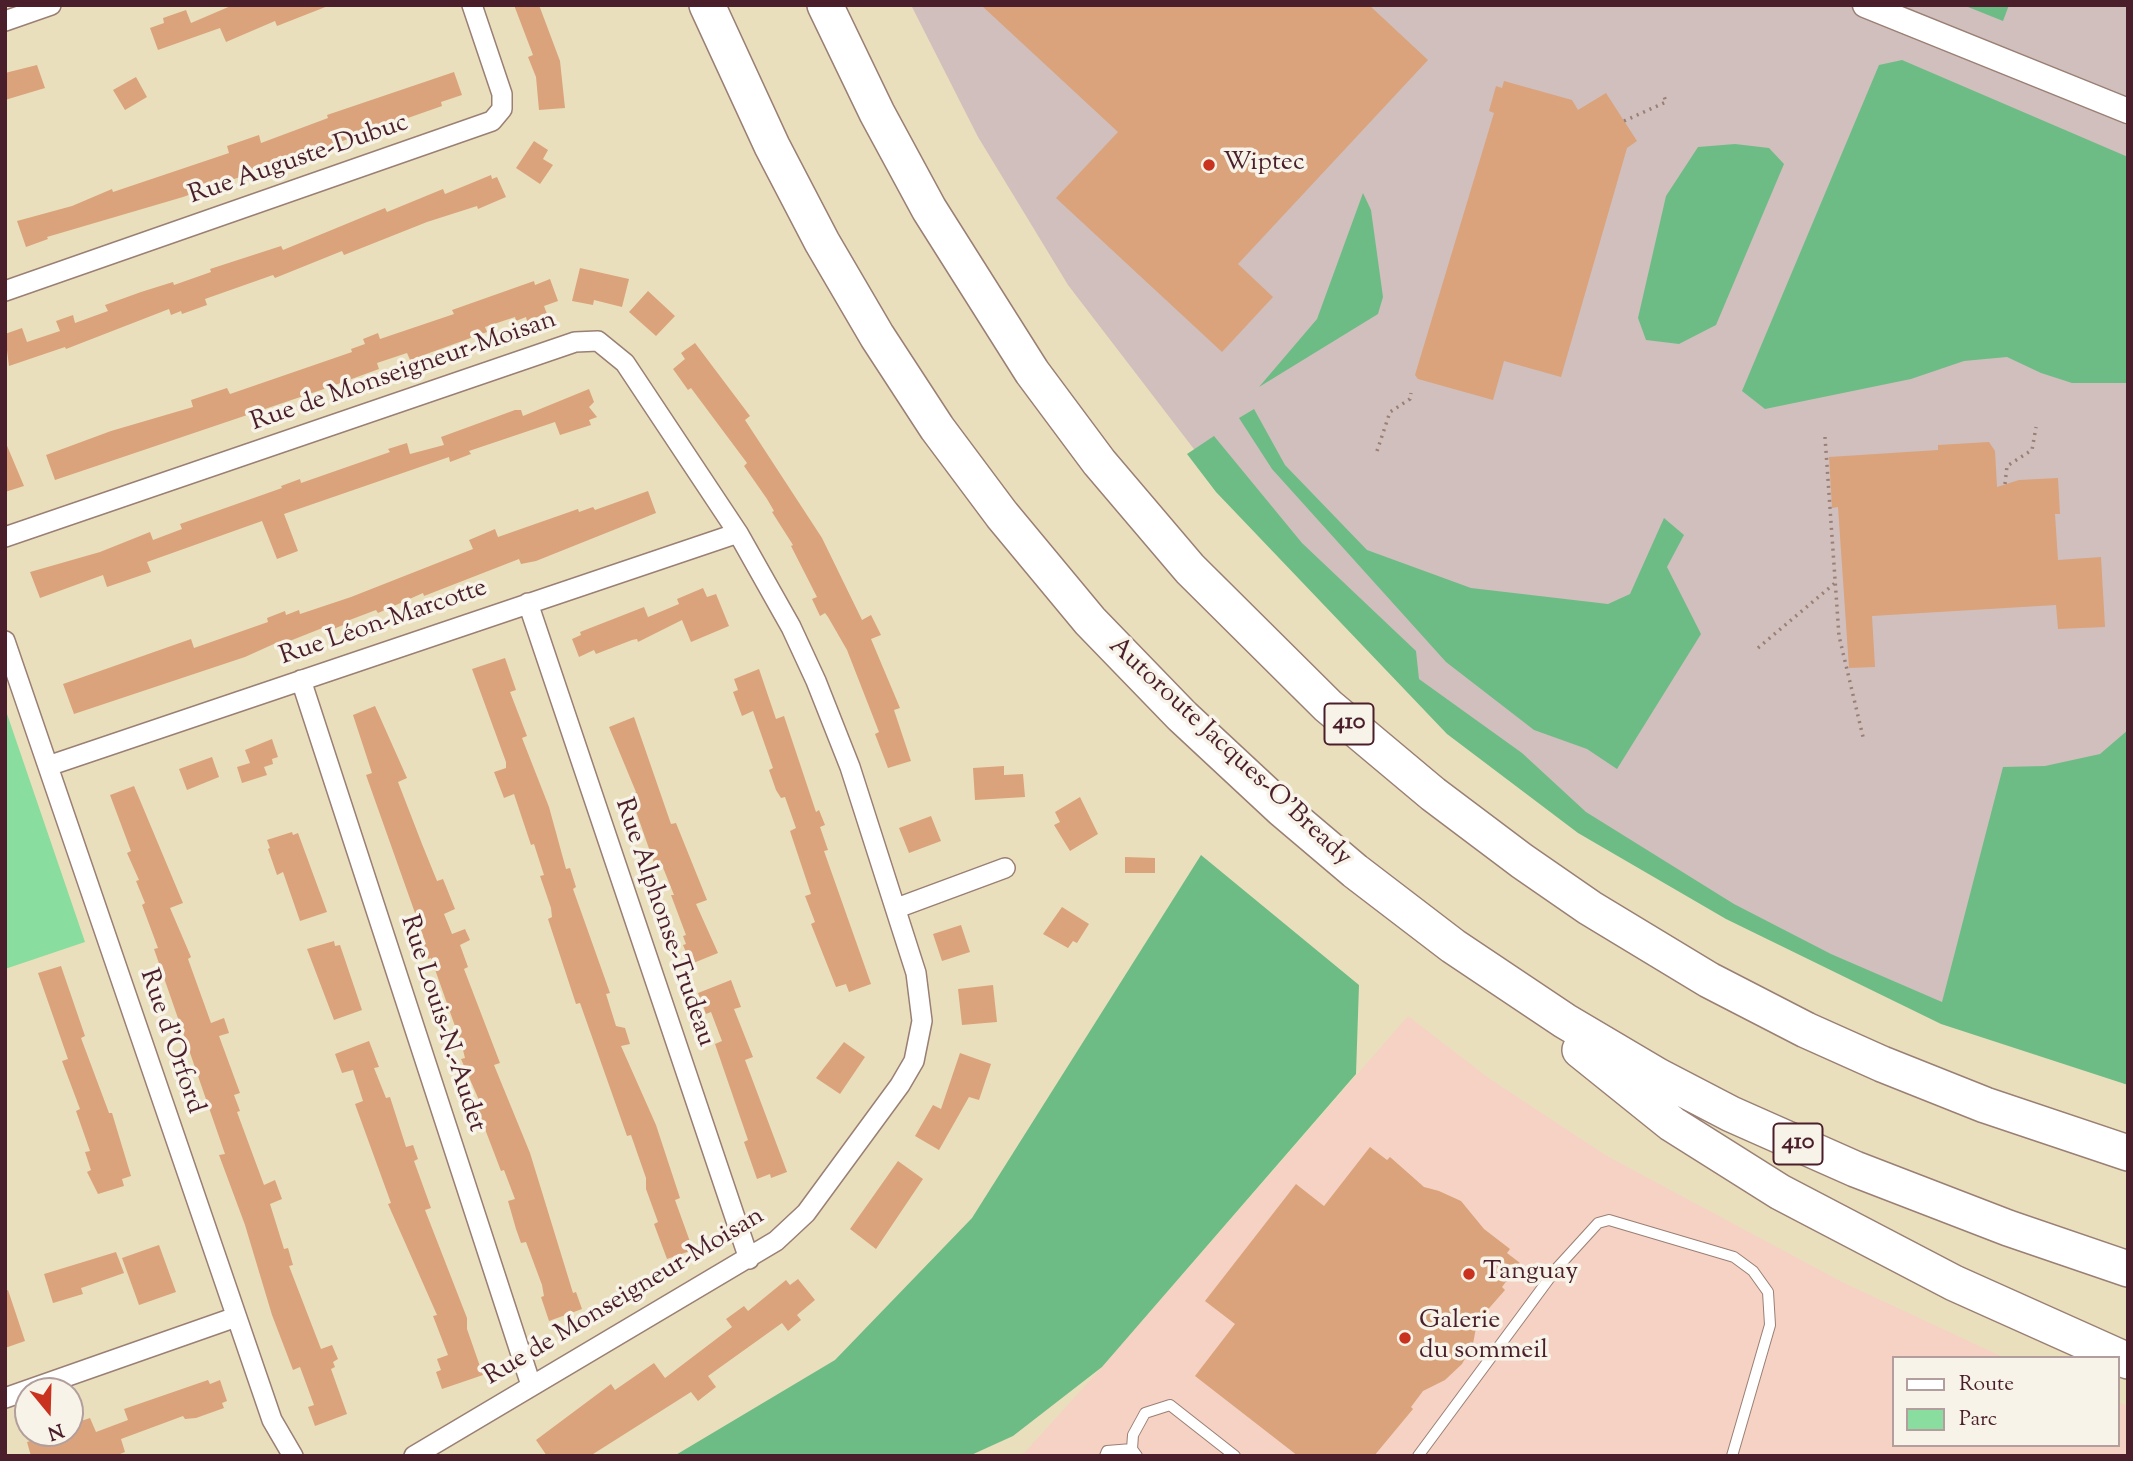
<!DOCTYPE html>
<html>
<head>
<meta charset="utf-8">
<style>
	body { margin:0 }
	#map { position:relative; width:2133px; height:1461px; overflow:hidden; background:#eadfbc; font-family:"Sorts Mill Goudy",serif }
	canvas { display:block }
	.frame { position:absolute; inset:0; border:7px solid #4a1f2b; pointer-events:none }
	.legend { position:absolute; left:1892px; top:1356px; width:228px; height:91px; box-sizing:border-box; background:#f7f3e8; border:2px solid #b29e9c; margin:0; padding:9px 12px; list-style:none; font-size:21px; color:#4a1f2b }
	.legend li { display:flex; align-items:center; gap:14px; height:35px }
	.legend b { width:35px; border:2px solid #b29e9c }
	.north { position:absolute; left:14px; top:1377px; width:70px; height:70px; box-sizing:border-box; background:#f7f3e8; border:2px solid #b29e9c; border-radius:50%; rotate:161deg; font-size:19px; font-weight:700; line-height:28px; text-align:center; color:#4a1f2b }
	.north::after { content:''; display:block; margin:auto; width:24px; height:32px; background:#c8321e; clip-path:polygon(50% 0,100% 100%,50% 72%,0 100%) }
</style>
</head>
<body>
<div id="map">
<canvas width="2133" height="1461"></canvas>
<div class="frame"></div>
<ul class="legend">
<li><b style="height:9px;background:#fff"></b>Route</li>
<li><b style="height:19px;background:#89dd9e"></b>Parc</li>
</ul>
<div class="north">N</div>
</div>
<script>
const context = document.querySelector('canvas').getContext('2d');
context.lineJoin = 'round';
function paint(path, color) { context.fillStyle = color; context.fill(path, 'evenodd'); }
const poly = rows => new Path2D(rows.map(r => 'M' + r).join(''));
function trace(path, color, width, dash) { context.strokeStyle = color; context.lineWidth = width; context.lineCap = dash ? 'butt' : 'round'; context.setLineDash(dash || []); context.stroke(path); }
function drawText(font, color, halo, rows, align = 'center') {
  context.font = font + ' "Sorts Mill Goudy",serif'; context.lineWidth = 7; context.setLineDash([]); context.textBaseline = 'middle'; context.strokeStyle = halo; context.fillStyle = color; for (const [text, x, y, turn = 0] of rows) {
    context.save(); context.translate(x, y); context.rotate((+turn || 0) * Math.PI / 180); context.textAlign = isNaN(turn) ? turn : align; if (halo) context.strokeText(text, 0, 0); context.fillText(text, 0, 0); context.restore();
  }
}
paint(poly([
	[1408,1016,1490,1079,1607,1156,1842,1282,2005,1358,1893,1358,1893,1445,2117,1445,2117,1402,2128,1406,2128,1456,1015,1456,1025,1452,1102,1367]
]), '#f5d2c3');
paint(poly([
	[911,5,2128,5,2128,1073,1946,1019,1671,884,1413,686,1223,487,1068,285,978,137]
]), '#d1bfbd');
paint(poly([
	[5,708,85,942,5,969]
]), '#89dd9e');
paint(poly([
	[1963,5,2009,5,2003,21],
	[1902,60,2128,157,2128,383,2072,383,2041,373,2007,357,1964,361,1911,379,1765,409,1742,391,1879,65],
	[1735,144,1769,148,1784,164,1716,325,1679,344,1646,340,1638,318,1666,196,1698,147],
	[1363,193,1371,210,1383,297,1378,314,1259,387,1317,319],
	[1254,409,1285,465,1367,550,1471,588,1608,604,1630,594,1664,518,1684,535,1667,567,1701,634,1617,769,1587,749,1534,730,1446,662,1272,469,1239,418],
	[1214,436,1302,543,1416,651,1419,679,1522,753,1586,812,1734,904,1831,954,1942,1002,2003,767,2045,766,2100,754,2128,730,2128,1085,1941,1024,1726,919,1578,833,1447,734,1216,492,1187,454],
	[1201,855,1359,985,1356,1074,1102,1367,1013,1436,969,1456,674,1456,835,1360,972,1218]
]), '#6ebc85');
paint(poly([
	[233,5,328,5,328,6,277,26,275,21,226,42,220,28,158,50,150,28,164,23,163,18,186,10,191,23],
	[514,5,539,5,560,61,565,108,539,110,536,77,528,57,533,55],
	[981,5,1369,5,1428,60,1238,264,1273,297,1222,352,1056,198,1118,132],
	[37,65,45,88,5,100,5,73],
	[454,72,462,95,441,102,442,106,183,197,47,237,48,239,26,247,17,221,72,206,112,189,113,192,229,153,227,146,259,135,261,143,328,118,327,115],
	[136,77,147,97,125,110,113,90],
	[1504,81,1572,100,1578,110,1606,93,1637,141,1627,148,1561,377,1504,361,1493,400,1418,379,1415,375,1494,113,1489,111,1496,86,1502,88],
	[534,141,548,150,543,159,553,165,540,184,516,168],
	[491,175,492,179,497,177,506,197,478,209,477,206,427,222,344,255,342,251,275,278,273,275,205,299,207,305,182,314,181,311,171,315,169,309,66,349,65,347,9,366,5,334,22,328,27,342,60,331,56,321,73,315,75,323,108,311,105,305,141,292,173,282,174,285,211,272,210,269,281,246,283,250,385,208,387,212,443,189,445,194],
	[580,268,629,279,622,307,594,300,593,305,572,301],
	[550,279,558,301,544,306,547,314,527,321,526,317,516,321,515,317,485,327,487,332,410,360,407,353,377,363,379,369,327,388,55,480,46,455,111,431,193,407,191,400,227,388,230,394,352,352,351,349,365,344,363,339,378,333,380,339,454,314,452,310,534,281,535,285],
	[648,291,675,316,656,336,629,312],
	[695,343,750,416,745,420,822,538,862,620,871,615,881,635,871,639,900,708,894,710,911,761,888,768,875,734,879,732,847,650,828,617,825,613,820,616,812,599,817,597,791,546,793,545,772,512,774,511,767,499,744,466,747,463,691,388,688,390,673,369,685,359,681,353],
	[589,389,594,402,589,407,597,417,589,420,591,425,560,435,555,422,469,451,471,454,450,462,449,457,284,514,298,551,277,559,262,521,147,562,151,572,107,587,103,575,40,598,30,572,100,552,150,532,153,540,182,529,180,524,282,488,281,486,300,479,301,483,390,452,388,449,407,443,410,454,444,445,441,437,515,410,521,410,523,416],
	[5,441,24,486,5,492],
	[1989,442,1995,451,1997,487,2019,480,2058,478,2060,514,2055,514,2058,560,2101,557,2105,627,2058,629,2056,605,1872,616,1875,667,1849,668,1838,507,1832,508,1829,457,1938,450,1938,445],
	[648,491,656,513,536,561,521,564,519,559,424,596,423,593,378,613,376,610,347,621,348,623,331,630,330,625,277,646,276,643,245,657,74,714,63,684,191,639,194,648,268,622,267,618,285,611,286,615,299,610,300,614,351,597,473,549,469,540,495,529,498,537,578,509,579,512,593,507,595,510],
	[703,588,707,597,716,594,729,626,691,642,682,620,638,642,637,639,632,640,596,654,594,650,579,657,572,639,581,635,580,632,644,607,648,617,679,604,677,599],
	[505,658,516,690,510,692,527,736,522,738,549,807,566,869,570,868,576,887,573,889,610,993,606,994,616,1026,625,1028,630,1044,621,1046,656,1125,680,1198,675,1200,693,1250,667,1259,654,1224,658,1222,646,1189,646,1178,631,1135,627,1136,580,1003,576,1004,548,919,552,917,551,908,540,876,544,875,534,844,531,845,514,794,504,798,494,772,506,768,506,762,472,669],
	[759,669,776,719,784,716,816,812,819,810,825,825,820,827,828,850,824,851,871,984,849,992,846,984,836,987,811,924,815,922,805,896,811,894,790,831,796,828,785,797,781,798,776,790,769,770,773,768,753,711,742,716,733,692,738,690,734,679],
	[375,706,407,778,398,782,422,844,437,881,443,879,455,909,444,914,452,934,465,929,470,940,460,945,468,967,464,969,500,1063,494,1065,530,1153,573,1293,576,1292,582,1309,549,1321,541,1297,544,1296,542,1285,526,1242,521,1243,516,1229,508,1201,515,1199,504,1170,501,1171,477,1108,482,1107,461,1059,465,1058,462,1046,431,958,428,959,423,945,426,944,366,775,372,773,353,715],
	[634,717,671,824,676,823,707,900,696,904,718,953,691,964,683,945,686,944,683,936,686,935,671,895,674,895,660,860,654,863,630,794,636,792,609,727],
	[272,739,278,757,272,759,273,764,264,767,267,775,242,783,237,767,250,763,245,750],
	[212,757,219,777,187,790,179,769],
	[1004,766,1004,775,1023,774,1025,797,975,800,973,768],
	[134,786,183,903,170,908,191,957,188,959,211,1023,224,1018,229,1033,219,1036,240,1093,234,1095,240,1111,237,1112,264,1185,275,1180,282,1199,270,1204,284,1249,288,1248,293,1265,289,1266,321,1349,332,1345,338,1359,333,1362,335,1367,331,1369,347,1414,315,1426,308,1407,314,1405,300,1367,293,1370,272,1315,245,1225,219,1155,225,1154,154,949,158,948,142,905,145,903,136,881,139,880,127,853,131,851,110,795],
	[1080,797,1098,834,1070,851,1054,825,1060,822,1055,812],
	[931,816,941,841,909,853,899,828],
	[292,832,293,835,298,833,327,912,300,921,283,872,277,875,268,849,270,848,267,840],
	[1125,857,1155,858,1155,873,1125,873],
	[1062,907,1089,924,1077,943,1073,941,1068,948,1043,934],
	[961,925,970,952,942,961,933,934],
	[334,941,335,946,340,945,362,1010,334,1020,307,949],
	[61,966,85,1036,81,1038,109,1113,112,1113,131,1176,122,1179,124,1186,98,1194,87,1172,91,1170,85,1152,90,1151,76,1111,80,1109,62,1061,68,1059,38,973],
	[731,980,741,1007,734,1009,753,1057,745,1060,787,1172,771,1178,770,1174,757,1179,744,1142,748,1140,715,1044,722,1041,711,1012,706,1014,698,993],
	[993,985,997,1022,962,1025,958,989],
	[369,1041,379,1067,374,1068,386,1098,390,1097,406,1147,413,1145,418,1159,414,1161,431,1208,425,1210,467,1318,467,1329,483,1375,442,1389,436,1372,441,1370,437,1359,448,1355,433,1316,437,1315,388,1204,391,1203,355,1104,363,1101,353,1070,342,1073,335,1054],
	[844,1042,865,1057,840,1094,816,1078],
	[960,1053,991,1064,979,1100,969,1097,939,1150,915,1136,933,1105,941,1109],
	[1370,1147,1387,1160,1390,1157,1424,1187,1439,1191,1461,1201,1484,1229,1510,1249,1507,1253,1520,1263,1502,1287,1505,1290,1477,1322,1473,1344,1462,1364,1445,1380,1423,1391,1411,1407,1413,1409,1374,1456,1298,1456,1195,1376,1235,1324,1205,1301,1296,1184,1324,1206],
	[898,1161,923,1179,876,1249,850,1229],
	[159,1245,176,1292,139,1305,122,1258],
	[116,1252,124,1273,84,1287,81,1288,83,1294,53,1303,44,1274],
	[798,1279,815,1300,797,1315,801,1320,788,1331,782,1323,708,1376,716,1387,698,1401,691,1392,590,1456,547,1456,536,1440,611,1384,615,1390,654,1363,665,1378,732,1327,726,1319,744,1306,748,1311,786,1280,790,1285],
	[8,1290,25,1341,5,1348,5,1291],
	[208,1380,210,1384,220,1380,227,1401,222,1403,224,1408,196,1418,185,1419,183,1416,121,1439,125,1452,115,1456,31,1456,27,1442,56,1433,70,1433,72,1424,90,1418,96,1432,128,1420,124,1409]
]), '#daa37b');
const service = poly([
	[1105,1456,1107,1451,1132,1449],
	[1137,1456,1132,1449,1133,1435,1145,1413,1170,1405,1235,1456],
	[1418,1456,1557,1268,1598,1223,1609,1220,1734,1257,1753,1271,1768,1292,1770,1325,1732,1456]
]);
const minor = poly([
	[5,21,51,5],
	[5,291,492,121,502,109,502,94,472,5],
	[5,537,575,342,598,341,625,363,738,533,791,627,816,681,850,767,916,973,922,1021,914,1061,900,1085,806,1213,776,1241,414,1456],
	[528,603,749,1259],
	[5,641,272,1420,293,1456],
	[301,680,531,1385],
	[48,766,738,533],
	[897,908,1005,868],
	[5,1398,236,1317]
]);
const tertiary = poly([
	[1865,5,2128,111]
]);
const motorway = poly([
	[707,5,772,146,822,242,877,336,937,428,1002,515,1090,621,1182,716,1283,810,1355,871,1453,946,1565,1021,1658,1076,1731,1114,1855,1169,2008,1228,2128,1269],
	[825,5,877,113,929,209,1032,372,1099,462,1190,569,1328,706,1433,794,1522,861,1590,908,1709,980,1806,1030,1882,1064,1985,1105,2128,1153],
	[1580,1050,1672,1124,1780,1192,1954,1283,2128,1361]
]);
trace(service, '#9a7f74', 12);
trace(minor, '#9a7f74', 22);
trace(tertiary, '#9a7f74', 27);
trace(motorway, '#9a7f74', 38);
trace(poly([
	[1624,121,1666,102,1664,96],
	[1825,437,1839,636,1864,741],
	[1377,451,1390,412,1410,399,1411,393],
	[2005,484,2007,466,2032,450,2036,427],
	[1758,648,1835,583]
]), '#9a7f74', 3.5, [2, 5]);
trace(service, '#fff', 10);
trace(minor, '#fff', 19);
trace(tertiary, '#fff', 24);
trace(motorway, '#fff', 35);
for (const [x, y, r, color] of [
	[1209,165,7,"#c8321e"],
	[1469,1274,7,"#c8321e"],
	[1405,1338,7,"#c8321e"]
]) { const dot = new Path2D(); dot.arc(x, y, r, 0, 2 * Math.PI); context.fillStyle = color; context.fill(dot); trace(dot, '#f7f3e8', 2.5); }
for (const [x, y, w] of [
	[1349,724,49],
	[1798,1144,49]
]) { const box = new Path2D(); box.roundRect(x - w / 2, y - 20.5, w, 41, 5); context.fillStyle = '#f7f3e8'; context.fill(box); trace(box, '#4a1f2b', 2); }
drawText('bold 24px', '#4a1f2b', null, [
	["410",1349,724],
	["410",1798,1144]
]);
drawText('26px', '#4a1f2b', '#f7f3e8', [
	["Rue Auguste-Dubuc",299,161,-19],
	["Rue de Monseigneur-Moisan",404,373,-19],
	["Rue Léon-Marcotte",384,624,-19],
	["Autoroute Jacques-O'Bready",1229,753,43],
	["Rue Alphonse-Trudeau",663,923,71],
	["Rue Louis-N.-Audet",441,1024,72],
	["Rue d'Orford",170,1042,71],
	["Rue de Monseigneur-Moisan",625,1298,-31]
]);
drawText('26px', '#4a1f2b', '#f7f3e8', [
	["Wiptec",1223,165],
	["Tanguay",1483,1274],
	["Galerie",1419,1323],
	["du sommeil",1419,1353]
], 'left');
</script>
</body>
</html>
